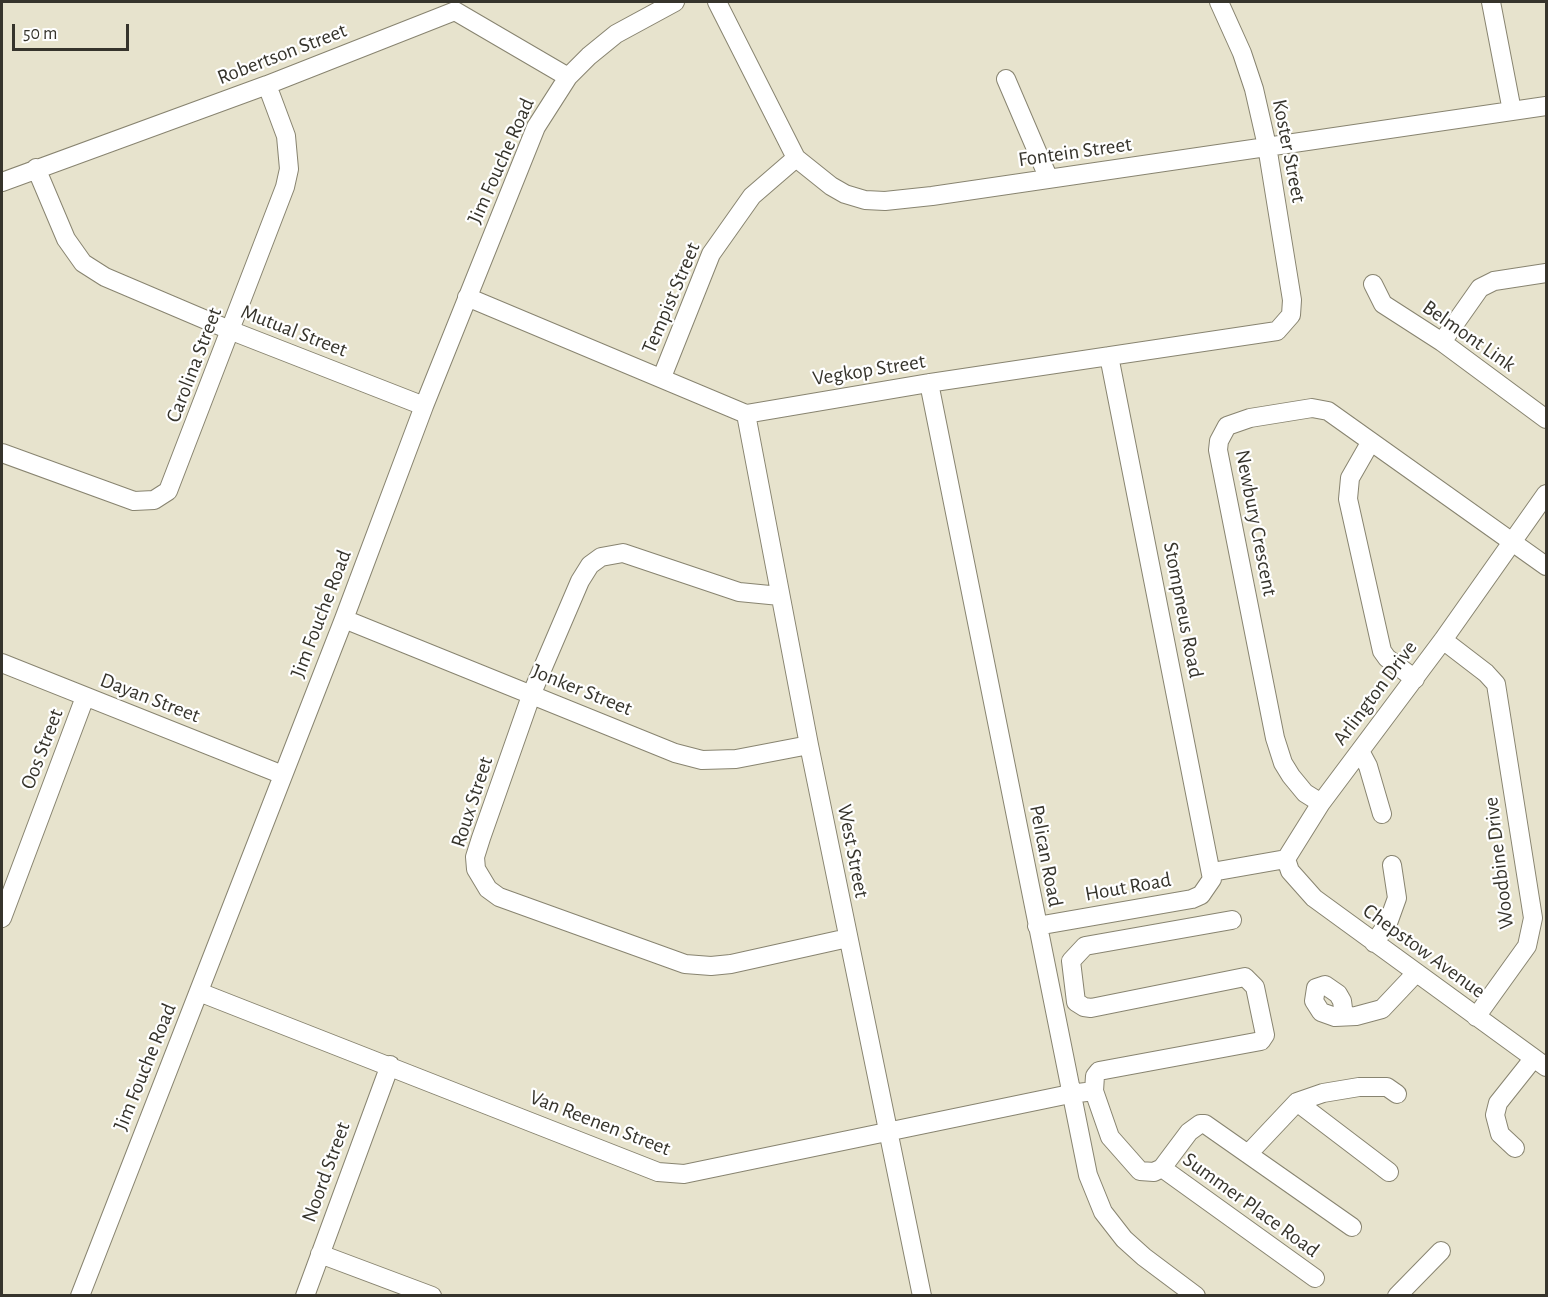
<!DOCTYPE html>
<html>
<head>
<meta charset="utf-8">
<style>
	body { margin:0 }
	#map { position:relative; width:1548px; height:1297px; overflow:hidden; background:#e7e3cd; font-family:"Alegreya Sans",sans-serif }
	canvas { display:block }
	.frame { position:absolute; inset:0; border:3px solid #36342c; pointer-events:none }
	.scale { position:absolute; left:12px; top:24px; width:117px; height:27px; box-sizing:border-box; border:3px solid #36342c; border-top:0; padding-left:8px; font-size:18px; line-height:21px; white-space:nowrap; color:#36342c; -webkit-text-stroke:4px #fff; paint-order:stroke }
</style>
</head>
<body>
<div id="map">
<canvas width="1548" height="1297"></canvas>
<div class="frame"></div>
<div class="scale">50 m</div>
</div>
<script>
const context = document.querySelector('canvas').getContext('2d');
context.lineJoin = 'round';
const poly = rows => new Path2D(rows.map(r => 'M' + r).join(''));
function trace(path, color, width, dash) { context.strokeStyle = color; context.lineWidth = width; context.lineCap = dash ? 'butt' : 'round'; context.setLineDash(dash || []); context.stroke(path); }
function drawText(font, color, halo, rows, align = 'center') {
  context.font = font + ' "Alegreya Sans",sans-serif'; context.lineWidth = 4.5; context.setLineDash([]); context.textBaseline = 'middle'; context.strokeStyle = halo; context.fillStyle = color; for (const [text, x, y, turn = 0] of rows) {
    context.save(); context.translate(x, y); context.rotate((+turn || 0) * Math.PI / 180); context.textAlign = isNaN(turn) ? turn : align; if (halo) context.strokeText(text, 0, 0); context.fillText(text, 0, 0); context.restore();
  }
}
const street = poly([
	[717,2,796,158,831,186,845,194,865,200,885,201,932,196,1546,106],
	[1491,2,1512,111],
	[1006,79,1048,177],
	[36,168,66,239,83,263,105,277,232,331,424,406],
	[2,182,267,85,455,11,568,77],
	[1373,284,1383,304,1442,342,1546,419],
	[467,297,746,414,929,383,1277,331,1291,315,1292,300,1267,146,1254,89,1242,53,1219,2],
	[1442,342,1480,288,1494,281,1546,273],
	[662,377,711,254,752,196,796,158],
	[929,383,1088,1175,1103,1212,1124,1239,1144,1257,1196,1296],
	[746,414,809,745,922,1296],
	[1370,443,1350,478,1348,499,1382,651,1387,658,1415,679],
	[2,453,134,501,154,500,168,491,285,187,289,169,286,136,267,85],
	[780,596,739,592,623,553,601,557,590,565,580,581,532,693,481,838,475,857,476,869,488,889,499,897,685,964,711,966,731,964,848,938],
	[344,619,675,753,702,760,736,759,809,745],
	[1443,640,1486,673,1496,684,1533,918,1527,946,1476,1017],
	[2,663,283,775],
	[1360,751,1368,766,1382,814],
	[1321,803,1305,793,1291,776,1283,763,1275,738,1218,450,1219,441,1227,426,1250,418,1312,408,1328,411,1546,566],
	[1286,859,1290,871,1314,898,1546,1067],
	[1212,872,1286,859,1321,803,1443,640,1546,494],
	[2,918,85,697],
	[1037,926,1192,899,1201,895,1212,879,1109,356],
	[1374,943,1388,923,1397,898,1392,865],
	[199,992,658,1172,684,1174,1070,1094,1094,1091,1095,1076,1099,1071,1261,1041,1265,1035,1255,987,1245,977,1091,1008,1084,1007,1076,1002,1071,961,1085,946,1232,920],
	[1344,1016,1342,1001,1338,994,1325,985,1316,988,1314,1001,1321,1012,1335,1017,1356,1016,1382,1009,1416,973],
	[1094,1091,1110,1137,1140,1171,1154,1172,1162,1168,1189,1132,1200,1124,1205,1124,1352,1227],
	[1297,1102,1389,1172],
	[1515,1148,1500,1134,1495,1115,1498,1103,1533,1059],
	[1248,1154,1297,1102,1323,1093,1359,1087,1387,1087,1397,1094],
	[1162,1168,1315,1278],
	[320,1254,432,1296],
	[80,1296,344,619,424,406,536,127,568,77,589,56,616,34,675,2],
	[305,1296,390,1065],
	[1397,1296,1441,1251]
]);
trace(street, '#888470', 20);
trace(street, '#fff', 18);
drawText('21px', '#36342c', '#fff', [
	["Robertson Street",282,54,-21],
	["Koster Street",1289,151,79],
	["Fontein Street",1075,152,-8],
	["Jim Fouche Road",501,161,-66],
	["Tempist Street",671,298,-67],
	["Mutual Street",294,331,21],
	["Belmont Link",1469,336,35],
	["Carolina Street",194,365,-69],
	["Vegkop Street",869,370,-9],
	["Newbury Crescent",1256,523,79],
	["Stompneus Road",1183,610,79],
	["Jim Fouche Road",321,614,-69],
	["Jonker Street",582,690,22],
	["Arlington Drive",1375,693,-53],
	["Dayan Street",150,698,21],
	["Oos Street",42,749,-69],
	["Roux Street",472,802,-72],
	["West Street",853,851,79],
	["Pelican Road",1046,856,79],
	["Woodbine Drive",1499,863,-97],
	["Hout Road",1128,887,-10],
	["Chepstow Avenue",1424,951,36],
	["Jim Fouche Road",145,1067,-68],
	["Van Reenen Street",600,1123,21],
	["Noord Street",326,1172,-70],
	["Summer Place Road",1251,1205,36]
]);
</script>
</body>
</html>
